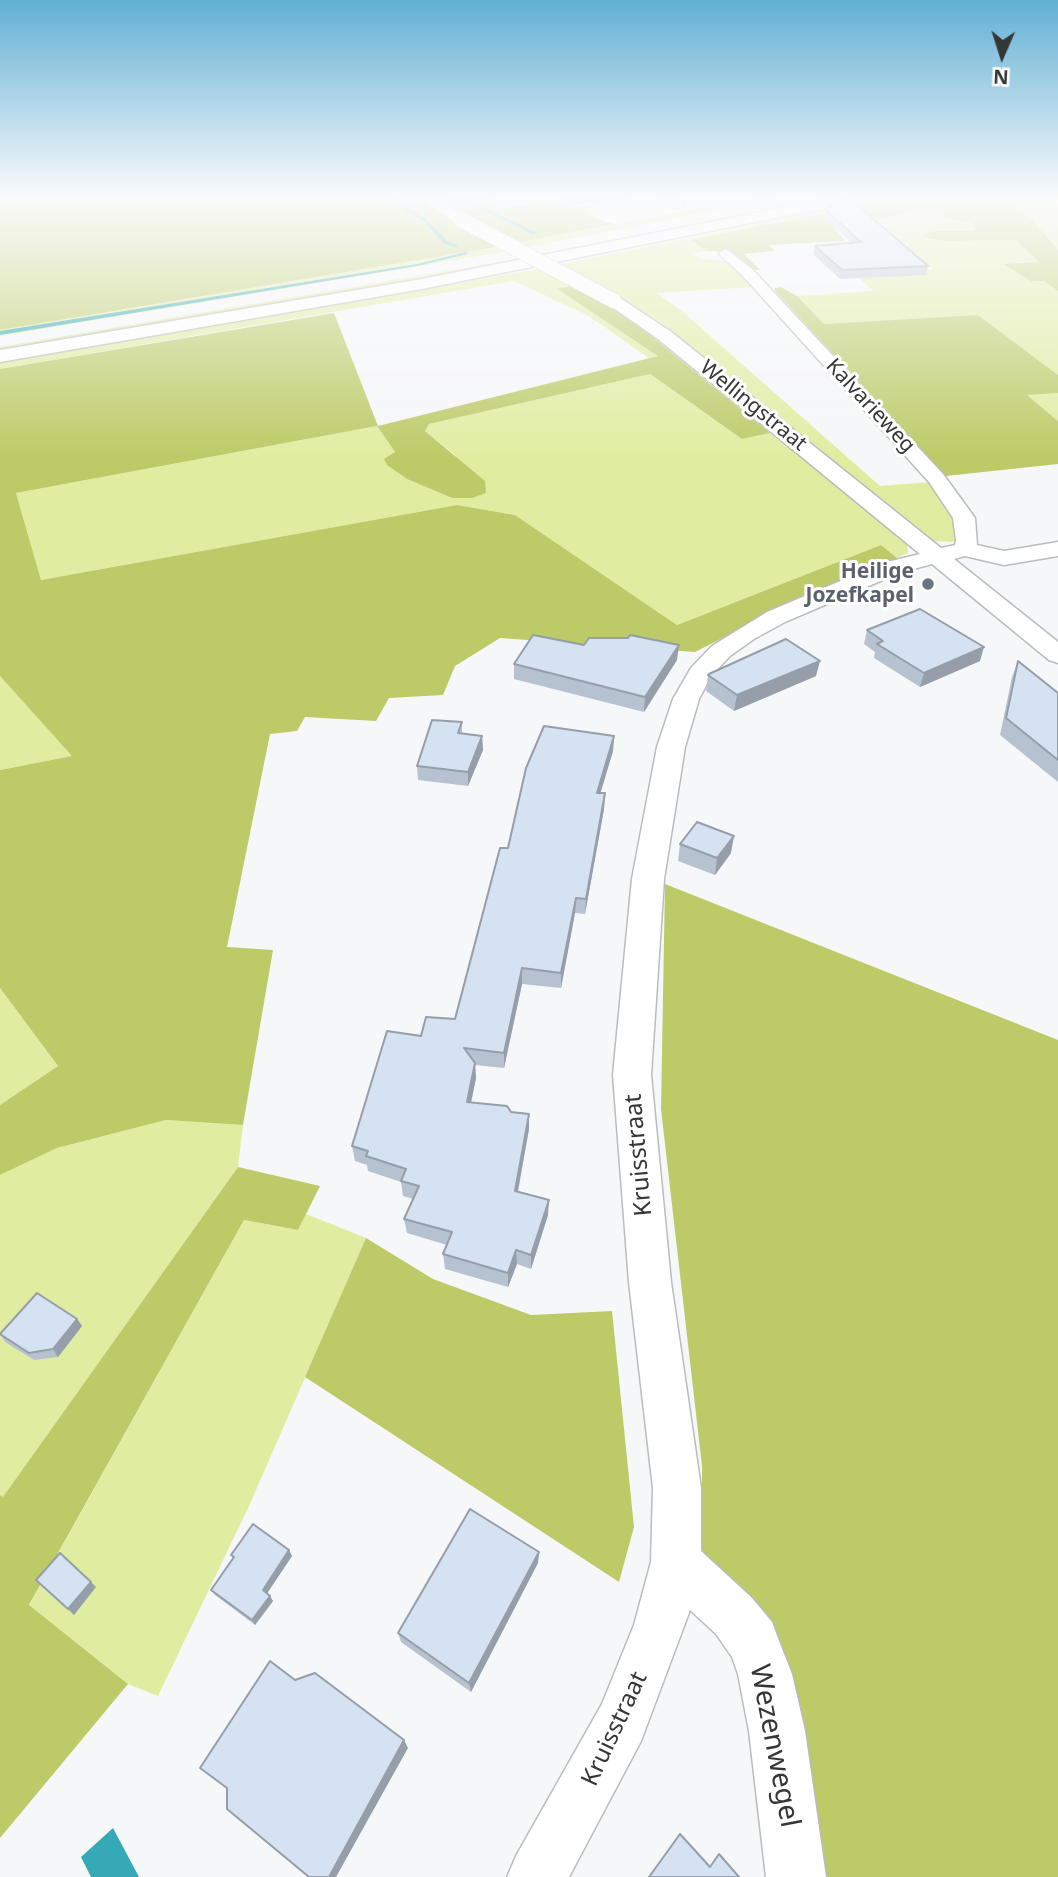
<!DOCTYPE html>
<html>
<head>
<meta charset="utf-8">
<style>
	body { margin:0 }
	#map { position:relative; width:1058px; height:1877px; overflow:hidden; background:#f6f7f9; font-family:"Noto Sans",sans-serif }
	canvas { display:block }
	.north { position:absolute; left:967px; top:21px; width:70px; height:70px; -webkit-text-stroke:5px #fff; paint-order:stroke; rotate:183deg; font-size:19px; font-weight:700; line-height:28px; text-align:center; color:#353636 }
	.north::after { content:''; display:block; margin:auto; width:24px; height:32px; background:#353636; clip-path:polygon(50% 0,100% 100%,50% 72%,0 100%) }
</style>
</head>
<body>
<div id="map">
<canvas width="1058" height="1877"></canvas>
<div class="north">N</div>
</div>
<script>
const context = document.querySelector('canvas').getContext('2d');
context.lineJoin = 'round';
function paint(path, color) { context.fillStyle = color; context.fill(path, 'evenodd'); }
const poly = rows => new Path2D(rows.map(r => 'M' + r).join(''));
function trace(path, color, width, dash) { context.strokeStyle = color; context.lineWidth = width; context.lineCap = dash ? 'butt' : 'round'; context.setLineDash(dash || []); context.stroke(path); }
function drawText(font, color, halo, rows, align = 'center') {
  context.font = font + ' "Noto Sans",sans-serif'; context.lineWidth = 6; context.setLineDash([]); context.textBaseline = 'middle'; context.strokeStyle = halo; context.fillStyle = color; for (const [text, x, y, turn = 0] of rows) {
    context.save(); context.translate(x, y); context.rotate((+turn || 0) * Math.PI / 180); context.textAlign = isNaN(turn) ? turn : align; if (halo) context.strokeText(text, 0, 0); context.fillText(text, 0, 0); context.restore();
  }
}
paint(poly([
	[769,195,794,195,529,247,520,242],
	[838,195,853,195,522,262,0,351,0,347,518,259],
	[898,195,920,195,692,241,707,251,692,254,699,258,730,262,754,287,657,293,683,312,880,486,932,482,951,507,958,538,952,542,935,541,925,536,661,322,562,264],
	[986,195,1058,195,1058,250,1031,218],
	[917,208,943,209,961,222,975,224,974,231,937,231,923,238,944,241,1016,240,1040,262,1006,264,1044,281,1058,291,1058,375,978,315,824,324,797,296,874,291,854,274,932,269,875,218,890,217],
	[496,247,504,252,0,336,0,330],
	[538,269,570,286,558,290,659,356,649,358,587,315,514,281,0,369,0,363],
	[650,374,742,439,770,433,901,538,907,545,908,553,897,558,881,545,677,625,515,515,458,505,41,580,16,493,377,426,395,452,407,479,452,498,472,498,455,455,425,431,429,424],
	[1058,393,1058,421,1026,395],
	[0,676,29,708,73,756,0,770],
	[0,988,58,1066,0,1105],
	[166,1120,243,1125,238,1167,3,1498,0,1495,0,1175,57,1148],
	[306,1214,366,1238,249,1506,158,1696,128,1684,29,1606,244,1220,298,1230]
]), '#e0eda0');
paint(poly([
	[0,195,412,195,496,247,0,330],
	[437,195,478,197,496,207,505,208,555,200,562,205,588,206,587,210,594,218,614,224,520,242,451,206],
	[920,195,986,195,1031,218,1058,250,1058,291,1044,281,1031,281,1004,264,1039,262,1016,240,944,241,923,237,925,234,937,231,974,231,974,224,945,217,943,209,917,208,890,217,842,221,850,227,834,228,846,241,768,245,775,251,744,254,760,270,749,270,731,252,707,251,691,240],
	[570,286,627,316,770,433,742,439,650,374,429,424,425,431,485,481,486,493,472,498,452,498,407,479,387,465,384,459,395,452,377,426,16,493,41,580,457,505,515,515,677,625,881,545,897,558,776,611,695,652,500,638,455,666,443,695,389,698,376,721,305,717,297,731,270,734,227,947,273,950,243,1125,166,1120,57,1148,0,1175,0,1105,58,1066,0,988,0,770,72,756,0,676,0,369,334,313,378,426,658,356,557,289],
	[781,287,797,296,824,324,978,315,1058,375,1058,393,1027,395,1058,421,1058,464,946,476,775,291,775,288],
	[665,884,1058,1040,1058,1877,774,1877,759,1728,702,1554,702,1466,661,1109],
	[238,1167,320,1186,298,1230,244,1220,29,1605,128,1684,0,1838,0,1495,3,1497],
	[366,1238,433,1279,531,1315,612,1311,634,1527,619,1582,305,1377]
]), '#bccb67');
paint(poly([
	[113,1828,139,1877,91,1877,81,1857]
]), '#36a9b7');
paint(poly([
	[389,195,394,195,408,209,425,218,447,241,457,245,457,247,443,243,423,220,406,211,389,195],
	[452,195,458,195,537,233,533,234,452,195],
	[466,252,468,254,417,266,0,335,0,331,417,264,466,252]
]), '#36a9b7');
const street = poly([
	[416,195,431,195,467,219,465,222,455,222,416,195],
	[656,195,671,195,685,205,683,208,673,208,656,195],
	[726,249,752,269,943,474,975,518,977,545,1004,551,1058,542,1058,556,1004,565,965,556,954,559,1058,642,1058,663,1049,660,932,564,899,573,785,622,754,639,730,656,711,676,699,699,685,747,664,879,651,1075,671,1282,701,1488,701,1551,752,1598,772,1622,779,1641,792,1674,805,1731,826,1877,766,1877,749,1731,738,1674,732,1657,716,1634,690,1610,641,1741,569,1877,507,1877,516,1856,602,1704,634,1625,651,1562,653,1488,629,1282,613,1075,632,879,657,747,673,699,691,668,712,646,767,612,883,563,920,554,658,339,608,304,606,301,608,298,620,298,670,331,941,548,955,545,956,540,953,518,929,482,742,275,721,256,719,253,726,249]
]);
const highway = poly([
	[846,195,877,195,870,199,422,289,0,362,0,350,422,279,846,195]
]);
trace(street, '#babcbd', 3);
trace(highway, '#babcbd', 3);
paint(street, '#fff');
paint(highway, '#fff');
const streetBridge = poly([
	[460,219,614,301]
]);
trace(streetBridge, '#babcbd', 16, []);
trace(streetBridge, '#fff', 15);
paint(poly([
	[436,195,514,195,451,205],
	[555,195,654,195,646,197,566,205],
	[826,210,928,266,926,275,840,279,813,254,815,246,851,243,825,218],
	[867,630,980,661,920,687,874,658,875,652,864,644],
	[584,645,677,660,644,712,514,679,514,664],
	[1018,661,1058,693,1058,782,1000,735,1012,677],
	[708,675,816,676,734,711,706,691],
	[462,722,462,733,482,736,483,750,468,786,418,780,417,766],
	[614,736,613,751,600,793,605,793,604,809,585,914,575,913,561,988,522,984,504,1068,475,1065,476,1078,471,1103,511,1112,529,1129,518,1192,548,1215,531,1269,517,1264,508,1287,445,1269,443,1254,447,1245,407,1233,404,1219,413,1199,403,1196,401,1182,368,1171,367,1165,355,1161,352,1146,421,1036,455,1019,508,848],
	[680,844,731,853,715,875,678,861],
	[77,1319,82,1326,58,1357,34,1360,5,1342,0,1334],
	[289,1550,292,1556,267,1593,273,1601,255,1625,215,1595,211,1590,233,1558,231,1555],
	[539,1552,538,1563,471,1692,401,1642,398,1633]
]), '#b7c2d0');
paint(poly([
	[514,195,451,205,450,196],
	[566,195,654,195,646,197,566,205],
	[679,645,677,660,644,712,645,697],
	[984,647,980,661,920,687,924,673],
	[820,661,816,676,734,711,737,695],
	[482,736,483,750,468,786,468,772],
	[614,736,613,751,596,808,597,793],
	[605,793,604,809,585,914,586,899],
	[734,836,731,853,715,875,717,858],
	[576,898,575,913,561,988,561,973],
	[522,968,522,984,504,1068,504,1053],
	[475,1063,476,1078,468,1117,467,1102],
	[529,1114,529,1129,515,1206,515,1191],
	[549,1200,548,1215,531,1269,531,1255],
	[516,1250,517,1264,508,1287,508,1273],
	[77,1319,82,1326,58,1357,53,1349],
	[289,1550,292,1556,266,1595,263,1590],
	[539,1552,538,1563,471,1692,469,1683],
	[91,1582,96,1587,74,1615,68,1609],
	[270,1596,273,1601,255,1625,252,1620],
	[404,1740,408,1748,336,1877,329,1877]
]), '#959ea9');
const building = poly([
	[849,198,928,266,842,270,815,246,861,242,826,210,834,201,849,198],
	[920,609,984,647,924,673,877,644,883,641,867,630,920,609],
	[533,635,584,645,589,638,628,638,630,635,679,645,645,697,514,664,533,635],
	[786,639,820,661,737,695,708,675,709,674,786,639],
	[1018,661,1058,693,1058,760,1006,718,1018,661],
	[432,720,462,722,458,733,482,736,468,772,417,766,432,720],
	[544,726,614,736,597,793,605,793,586,899,576,898,561,973,522,968,504,1053,464,1048,475,1063,467,1102,507,1106,511,1112,529,1114,515,1191,549,1200,531,1255,516,1250,508,1273,443,1254,452,1232,404,1219,419,1186,401,1181,406,1169,366,1156,368,1151,352,1146,387,1031,421,1036,426,1017,455,1019,500,848,508,848,526,768,544,726],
	[697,822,734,836,717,858,680,844,697,822],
	[37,1293,77,1319,53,1349,29,1353,0,1334,37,1293],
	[470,1509,539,1552,469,1683,398,1633,470,1509],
	[253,1524,289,1550,263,1590,270,1596,252,1620,211,1590,234,1557,231,1555,253,1524],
	[60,1553,91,1582,68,1609,36,1580,60,1553],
	[270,1661,295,1680,315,1673,404,1740,329,1877,309,1877,227,1809,227,1788,200,1768,270,1661],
	[680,1834,710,1867,719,1854,739,1877,649,1877,680,1834]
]);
paint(building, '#d5e2f2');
trace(building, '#959ea9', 2);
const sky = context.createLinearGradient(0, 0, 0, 458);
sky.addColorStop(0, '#61b0d4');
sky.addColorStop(0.43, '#fbfbfc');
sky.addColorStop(1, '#fbfbfc00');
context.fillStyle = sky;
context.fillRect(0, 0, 1058, 458);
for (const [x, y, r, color] of [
	[928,584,7,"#6b7280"]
]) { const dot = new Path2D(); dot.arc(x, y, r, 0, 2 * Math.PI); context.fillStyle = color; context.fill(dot); trace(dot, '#fff', 2.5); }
drawText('21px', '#353636', '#fff', [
	["Wellingstraat",753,406,39],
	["Kalvarieweg",870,406,47]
]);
drawText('bold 21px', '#5b616d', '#fff', [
	["Heilige",914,572],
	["Jozefkapel",914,596]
], 'right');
drawText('24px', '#353636', '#fff', [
	["Kruisstraat",639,1155,-95],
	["Kruisstraat",615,1729,-65]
]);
drawText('28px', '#353636', '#fff', [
	["Wezenwegel",774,1746,79]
]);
</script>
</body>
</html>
